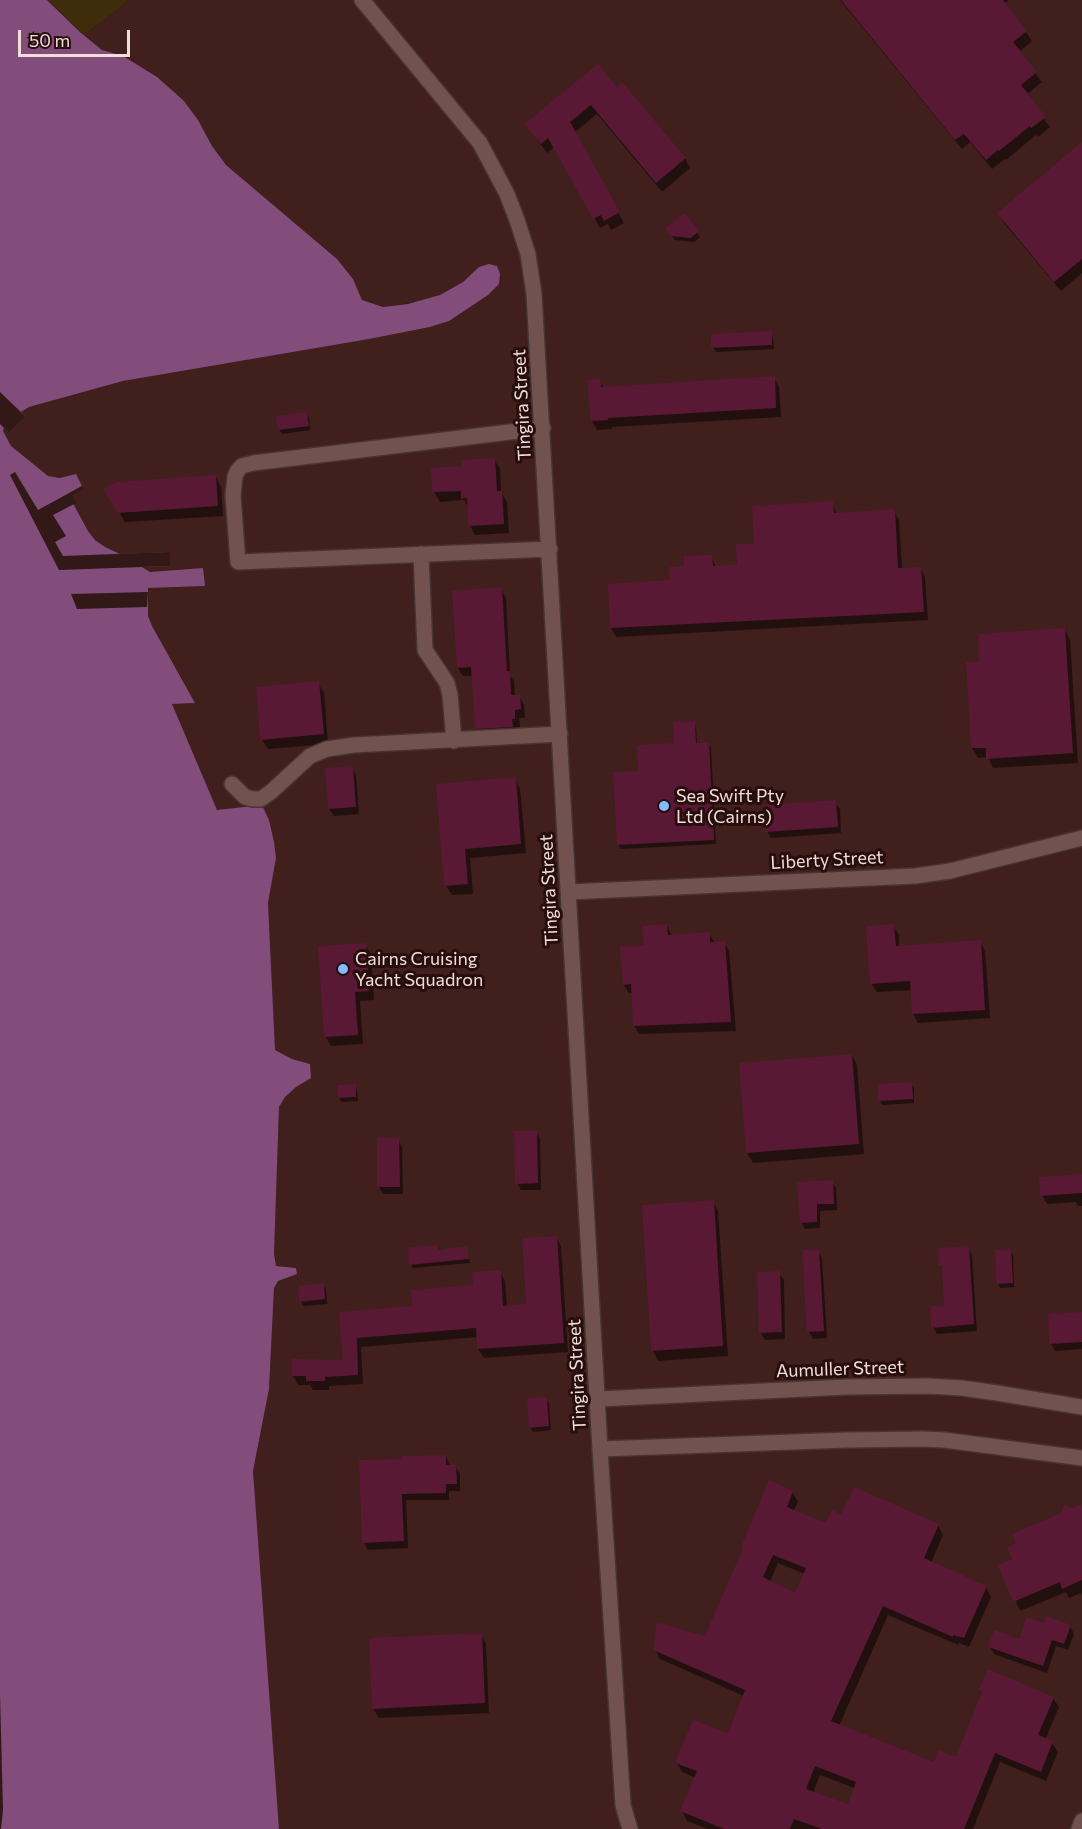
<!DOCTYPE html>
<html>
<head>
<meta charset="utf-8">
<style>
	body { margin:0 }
	#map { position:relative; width:1082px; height:1829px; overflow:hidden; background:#321816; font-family:Commissioner,sans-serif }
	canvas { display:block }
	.scale { position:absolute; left:18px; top:30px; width:112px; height:27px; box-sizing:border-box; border:3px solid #f1dedb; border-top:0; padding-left:8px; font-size:18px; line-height:21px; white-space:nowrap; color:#f1dedb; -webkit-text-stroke:4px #270e0d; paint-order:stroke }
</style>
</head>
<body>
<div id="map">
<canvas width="1082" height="1829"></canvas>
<div class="scale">50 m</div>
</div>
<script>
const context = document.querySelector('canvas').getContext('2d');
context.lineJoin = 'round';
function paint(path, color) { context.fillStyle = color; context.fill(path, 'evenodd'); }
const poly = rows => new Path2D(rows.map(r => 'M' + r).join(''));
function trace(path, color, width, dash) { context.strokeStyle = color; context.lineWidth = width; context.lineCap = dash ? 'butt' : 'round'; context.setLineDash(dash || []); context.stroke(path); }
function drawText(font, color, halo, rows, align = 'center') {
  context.font = font + ' Commissioner,sans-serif'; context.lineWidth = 6; context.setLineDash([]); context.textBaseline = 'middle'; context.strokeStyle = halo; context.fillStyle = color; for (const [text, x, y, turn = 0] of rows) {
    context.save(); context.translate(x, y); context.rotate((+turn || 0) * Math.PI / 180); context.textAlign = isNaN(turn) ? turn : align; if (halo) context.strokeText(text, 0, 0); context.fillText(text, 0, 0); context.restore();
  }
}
paint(poly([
	[129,0,1082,0,1082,1829,279,1829,253,1471,269,1389,274,1288,278,1281,296,1268,276,1266,274,1254,279,1107,284,1097,296,1087,310,1064,292,1059,275,1050,268,903,276,858,217,810,171,704,195,703,152,626,148,616,148,588,204,586,170,571,150,572,141,567,169,552,120,554,105,547,95,540,88,531,59,478,49,477,34,466,11,446,3,431,3,428,9,433,21,412,29,407,123,381,369,339,430,327,449,321,471,273,463,282,440,295,424,301,383,307,362,300,353,279,337,259,226,165,212,146,198,120,123,56,102,50,84,35]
]), '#401f1d');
paint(poly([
	[48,0,129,0,84,35]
]), '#3f2c0a');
paint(poly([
	[0,0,47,0,80,32,102,50,123,56,157,77,184,101,198,120,212,146,226,165,337,259,353,279,362,300,383,307,408,304,440,295,463,282,479,267,489,264,497,266,500,274,499,284,488,295,449,321,430,327,369,339,123,381,29,407,21,412,26,417,9,433,4,428,3,431,11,446,48,476,60,478,76,474,82,486,68,494,88,531,95,540,105,547,120,554,170,552,170,566,142,567,150,572,203,568,205,586,148,588,148,616,152,626,195,703,172,704,217,810,262,805,269,820,274,842,276,858,268,903,275,1050,292,1059,310,1064,311,1078,296,1087,285,1097,279,1107,274,1254,276,1266,296,1268,297,1274,278,1281,274,1288,269,1389,253,1471,279,1829,1,1829,3,1810,0,1693]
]), '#824c7b');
paint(poly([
	[0,392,26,417,9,433,0,424],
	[15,472,38,510,82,486,84,489,72,495,76,503,53,515,66,536,55,542,63,556,170,552,170,566,59,570,10,475],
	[148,592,147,607,77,609,71,594]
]), '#321816');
paint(poly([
	[840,0,1009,0,1004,4,1026,32,1032,41,1019,52,1042,82,1026,95,1050,127,1038,137,1036,135,1006,160,1005,159,992,169,970,142,962,149],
	[616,89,685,158,690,168,662,192,597,114,574,133,624,223,611,230,608,224,600,228,555,147,547,153,526,124],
	[1082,149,1082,273,1061,291,1004,223,999,213],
	[684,215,700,237,694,242,675,240,670,233],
	[771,333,773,337,774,349,716,352,713,347],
	[774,378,779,387,781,417,612,427,612,429,597,430,592,421,599,381,604,388],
	[306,413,309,418,310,430,282,434,279,429],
	[494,459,500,469,501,492,507,502,509,533,475,535,470,525,469,509,464,500,440,502,434,492,433,469,463,468],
	[216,477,221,487,223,516,125,522,106,489],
	[832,503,837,514,894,511,899,520,902,570,921,569,925,577,928,620,616,637,611,628,609,585,672,582,686,567,711,556,716,568,738,566,755,545],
	[501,589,506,598,510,676,514,681,515,697,519,696,524,705,525,718,519,718,520,727,516,728,517,735,481,737,476,728,473,676,463,676,458,668],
	[1065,630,1070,640,1078,763,993,768,988,757,978,758,972,748,981,663],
	[318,683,324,693,328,744,268,749,262,740],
	[694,723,696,727,697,744,708,744,711,748,716,844,621,849,618,845,639,772,675,744],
	[352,767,356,775,359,814,334,816,329,809],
	[515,779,520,789,526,853,470,858,473,894,452,895,446,886,438,786],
	[835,802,840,809,841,833,771,838,767,831],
	[667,925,672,937,709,934,715,943,724,943,729,951,736,1031,639,1034,634,1026,633,993,629,993,624,985,645,946],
	[893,926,899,935,899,947,980,942,985,951,990,1018,918,1023,913,1014,912,990,877,992,871,983],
	[365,945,371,954,374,1000,360,1001,363,1044,331,1046,326,1037],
	[852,1055,857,1065,864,1154,753,1163,747,1153,740,1064],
	[911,1084,914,1088,914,1103,882,1105,880,1100],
	[355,1085,357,1089,358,1101,342,1102,339,1098,339,1086],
	[536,1132,540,1139,541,1190,521,1190,517,1183],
	[379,1140,398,1140,402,1147,403,1194,383,1194,379,1187],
	[1082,1176,1082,1206,1078,1206,1076,1202,1047,1204,1042,1195],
	[832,1182,836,1188,837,1210,820,1211,820,1228,805,1229,801,1222],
	[713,1201,718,1211,728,1356,658,1361,653,1351],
	[556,1237,561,1246,568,1352,484,1358,478,1349,478,1337,361,1347,363,1384,329,1386,329,1390,313,1390,310,1385,298,1385,293,1376,344,1362,341,1313,414,1307,474,1286,500,1272,505,1281,507,1307,528,1306],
	[437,1246,439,1250,466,1248,470,1263,413,1268,411,1265],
	[968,1248,972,1255,977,1331,937,1334,933,1327,946,1306,944,1270,941,1266],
	[818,1251,822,1258,827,1338,813,1339,809,1332,803,1252],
	[1010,1251,1013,1255,1014,1287,1000,1288,998,1283],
	[779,1273,784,1280,785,1339,765,1340,761,1333],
	[323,1285,326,1289,327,1304,303,1306,301,1301],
	[1082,1314,1082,1349,1055,1351,1051,1344],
	[546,1398,549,1403,551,1430,533,1432,530,1427],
	[446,1456,450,1467,456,1467,460,1474,460,1491,449,1491,449,1500,406,1500,408,1548,368,1550,364,1542,361,1462],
	[792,1492,798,1501,794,1511,827,1525,842,1516,938,1525,943,1535,931,1563,986,1587,991,1597,969,1647,959,1643,958,1645,888,1615,839,1726,934,1764,956,1759,983,1694,980,1690,1053,1698,1059,1707,1045,1740,1052,1743,1058,1752,1046,1781,1000,1762,973,1829,856,1829,857,1789,820,1775,813,1793,840,1829,708,1829,687,1821,682,1811,696,1778,682,1772,677,1763,729,1735,744,1696,660,1659,655,1650,706,1638,744,1550,742,1547],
	[778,1563,805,1574,796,1595,770,1582],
	[1082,1506,1082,1595,1081,1593,1069,1598,1066,1592,1020,1611,1000,1566,1014,1559,1073,1510],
	[1045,1625,1070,1626,1074,1634,1068,1650,1056,1646,1047,1673,994,1654,990,1647,1019,1641],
	[481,1634,486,1644,489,1713,379,1718,373,1708]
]), '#0007');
paint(poly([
	[841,0,1003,0,1027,31,1013,42,1037,72,1021,85,1046,117,1031,128,1030,126,999,151,998,150,986,160,964,134,955,140],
	[598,64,617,87,622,82,686,158,656,183,591,105,570,122,620,212,604,221,601,215,593,219,548,138,541,144,524,124],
	[1082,142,1082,259,1054,282,997,213],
	[685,213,699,231,691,238,671,236,665,229],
	[772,331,772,345,711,348,711,334],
	[775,376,776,408,608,418,608,420,591,421,587,380,600,379,601,387],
	[307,412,309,426,278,430,276,416],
	[495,458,497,491,502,491,504,524,468,526,467,498,461,499,461,491,432,492,431,468,462,466,461,460],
	[216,475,218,506,118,513,103,489,116,482],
	[833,501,834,513,895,509,898,568,921,567,924,612,610,628,608,584,670,580,669,567,684,566,684,556,712,555,713,566,737,565,736,544,754,544,752,506],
	[502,587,507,671,510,671,511,695,520,695,521,709,515,710,515,719,512,719,513,727,475,729,471,667,457,668,452,591],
	[1065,628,1073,753,986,759,986,748,971,748,966,662,979,661,978,634],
	[319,681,324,734,260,740,256,687],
	[695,721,696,743,709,742,714,840,617,845,613,772,638,771,637,745,674,743,673,722],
	[353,766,356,807,328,809,325,768],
	[516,777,521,844,465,849,468,884,444,886,436,784],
	[836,800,838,827,765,832,764,805],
	[667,924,668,935,710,932,710,942,725,941,731,1022,633,1026,631,984,623,985,620,947,644,945,642,926],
	[894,924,896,946,981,940,985,1010,912,1014,910,981,870,984,866,926],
	[366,943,369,991,355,992,358,1035,324,1037,318,946],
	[852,1054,859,1144,746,1153,739,1063],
	[912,1082,913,1099,878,1101,878,1084],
	[356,1084,356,1097,338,1098,337,1085],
	[514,1131,537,1131,538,1183,515,1184],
	[377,1138,399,1138,400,1187,377,1187],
	[1082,1174,1082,1193,1040,1196,1039,1177],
	[833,1180,834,1204,817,1204,817,1222,800,1223,797,1182],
	[714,1200,723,1346,651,1351,642,1205],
	[557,1236,564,1343,477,1349,476,1328,357,1338,358,1375,325,1377,325,1381,306,1381,306,1376,292,1376,292,1359,343,1360,339,1312,412,1306,411,1290,473,1285,472,1272,501,1270,503,1306,526,1304,522,1238],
	[438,1245,438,1250,467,1246,469,1259,409,1265,408,1247],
	[969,1246,974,1324,931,1328,930,1306,944,1305,942,1266,939,1266,938,1248],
	[819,1249,824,1331,807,1332,802,1250],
	[1011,1249,1013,1283,996,1284,995,1250],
	[780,1271,782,1332,759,1333,757,1272],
	[324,1283,325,1299,299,1302,298,1286],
	[1082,1312,1082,1342,1049,1344,1048,1314],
	[547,1397,549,1426,529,1428,527,1398],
	[446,1455,446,1465,456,1465,457,1484,446,1484,446,1493,402,1494,404,1541,362,1543,359,1460,402,1459,402,1456],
	[769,1480,793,1491,787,1507,826,1523,832,1510,841,1514,854,1487,939,1524,924,1558,987,1586,964,1638,953,1635,953,1637,883,1606,831,1721,934,1762,938,1750,956,1757,982,1692,979,1690,988,1669,1054,1697,1038,1735,1053,1741,1041,1772,995,1753,964,1829,822,1829,794,1819,790,1829,724,1829,680,1811,697,1771,675,1763,693,1720,728,1733,745,1690,653,1650,657,1622,705,1636,743,1548,741,1547],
	[773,1555,806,1568,795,1593,763,1577],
	[815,1766,856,1782,848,1804,806,1789],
	[1082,1504,1082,1580,1062,1589,1060,1582,1013,1602,998,1565,1012,1559,1007,1547,1016,1543,1012,1534,1061,1513,1064,1505,1073,1508],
	[1046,1616,1071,1625,1064,1644,1052,1640,1043,1666,988,1647,994,1630,1019,1639,1026,1617,1044,1623],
	[482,1633,485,1703,372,1709,369,1638]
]), '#591934');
const minor = poly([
	[362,0,480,143,507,194,517,220,528,254,534,294,600,1449,623,1805,630,1829],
	[543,428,253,463,242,466,238,470,235,476,233,496,238,562,550,549],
	[421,554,425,650,447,683,450,695,454,741],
	[232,784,245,797,253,799,261,799,272,791,310,756,327,749,354,745,560,734],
	[569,892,915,876,950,871,1082,838],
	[598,1399,847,1387,928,1386,962,1388,997,1393,1082,1407],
	[600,1449,847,1440,923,1439,944,1440,1082,1458],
	[1079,1829,1082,1821]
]);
trace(minor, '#483333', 18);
trace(minor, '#71524f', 15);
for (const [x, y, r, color] of [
	[664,806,6,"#83bcfb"],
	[343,969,6,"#83bcfb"]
]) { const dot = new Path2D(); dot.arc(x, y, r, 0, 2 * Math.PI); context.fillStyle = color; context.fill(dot); trace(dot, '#270e0d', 2); }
drawText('18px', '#f1dedb', '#270e0d', [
	["Tingira Street",522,405,-93],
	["Liberty Street",827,860,-3],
	["Tingira Street",549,890,-93],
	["Aumuller Street",840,1369,-2],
	["Tingira Street",577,1375,-93]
]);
drawText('18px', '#f1dedb', '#270e0d', [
	["Sea Swift Pty",676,796],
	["Ltd (Cairns)",676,817],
	["Cairns Cruising",355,959],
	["Yacht Squadron",355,980]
], 'left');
</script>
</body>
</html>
